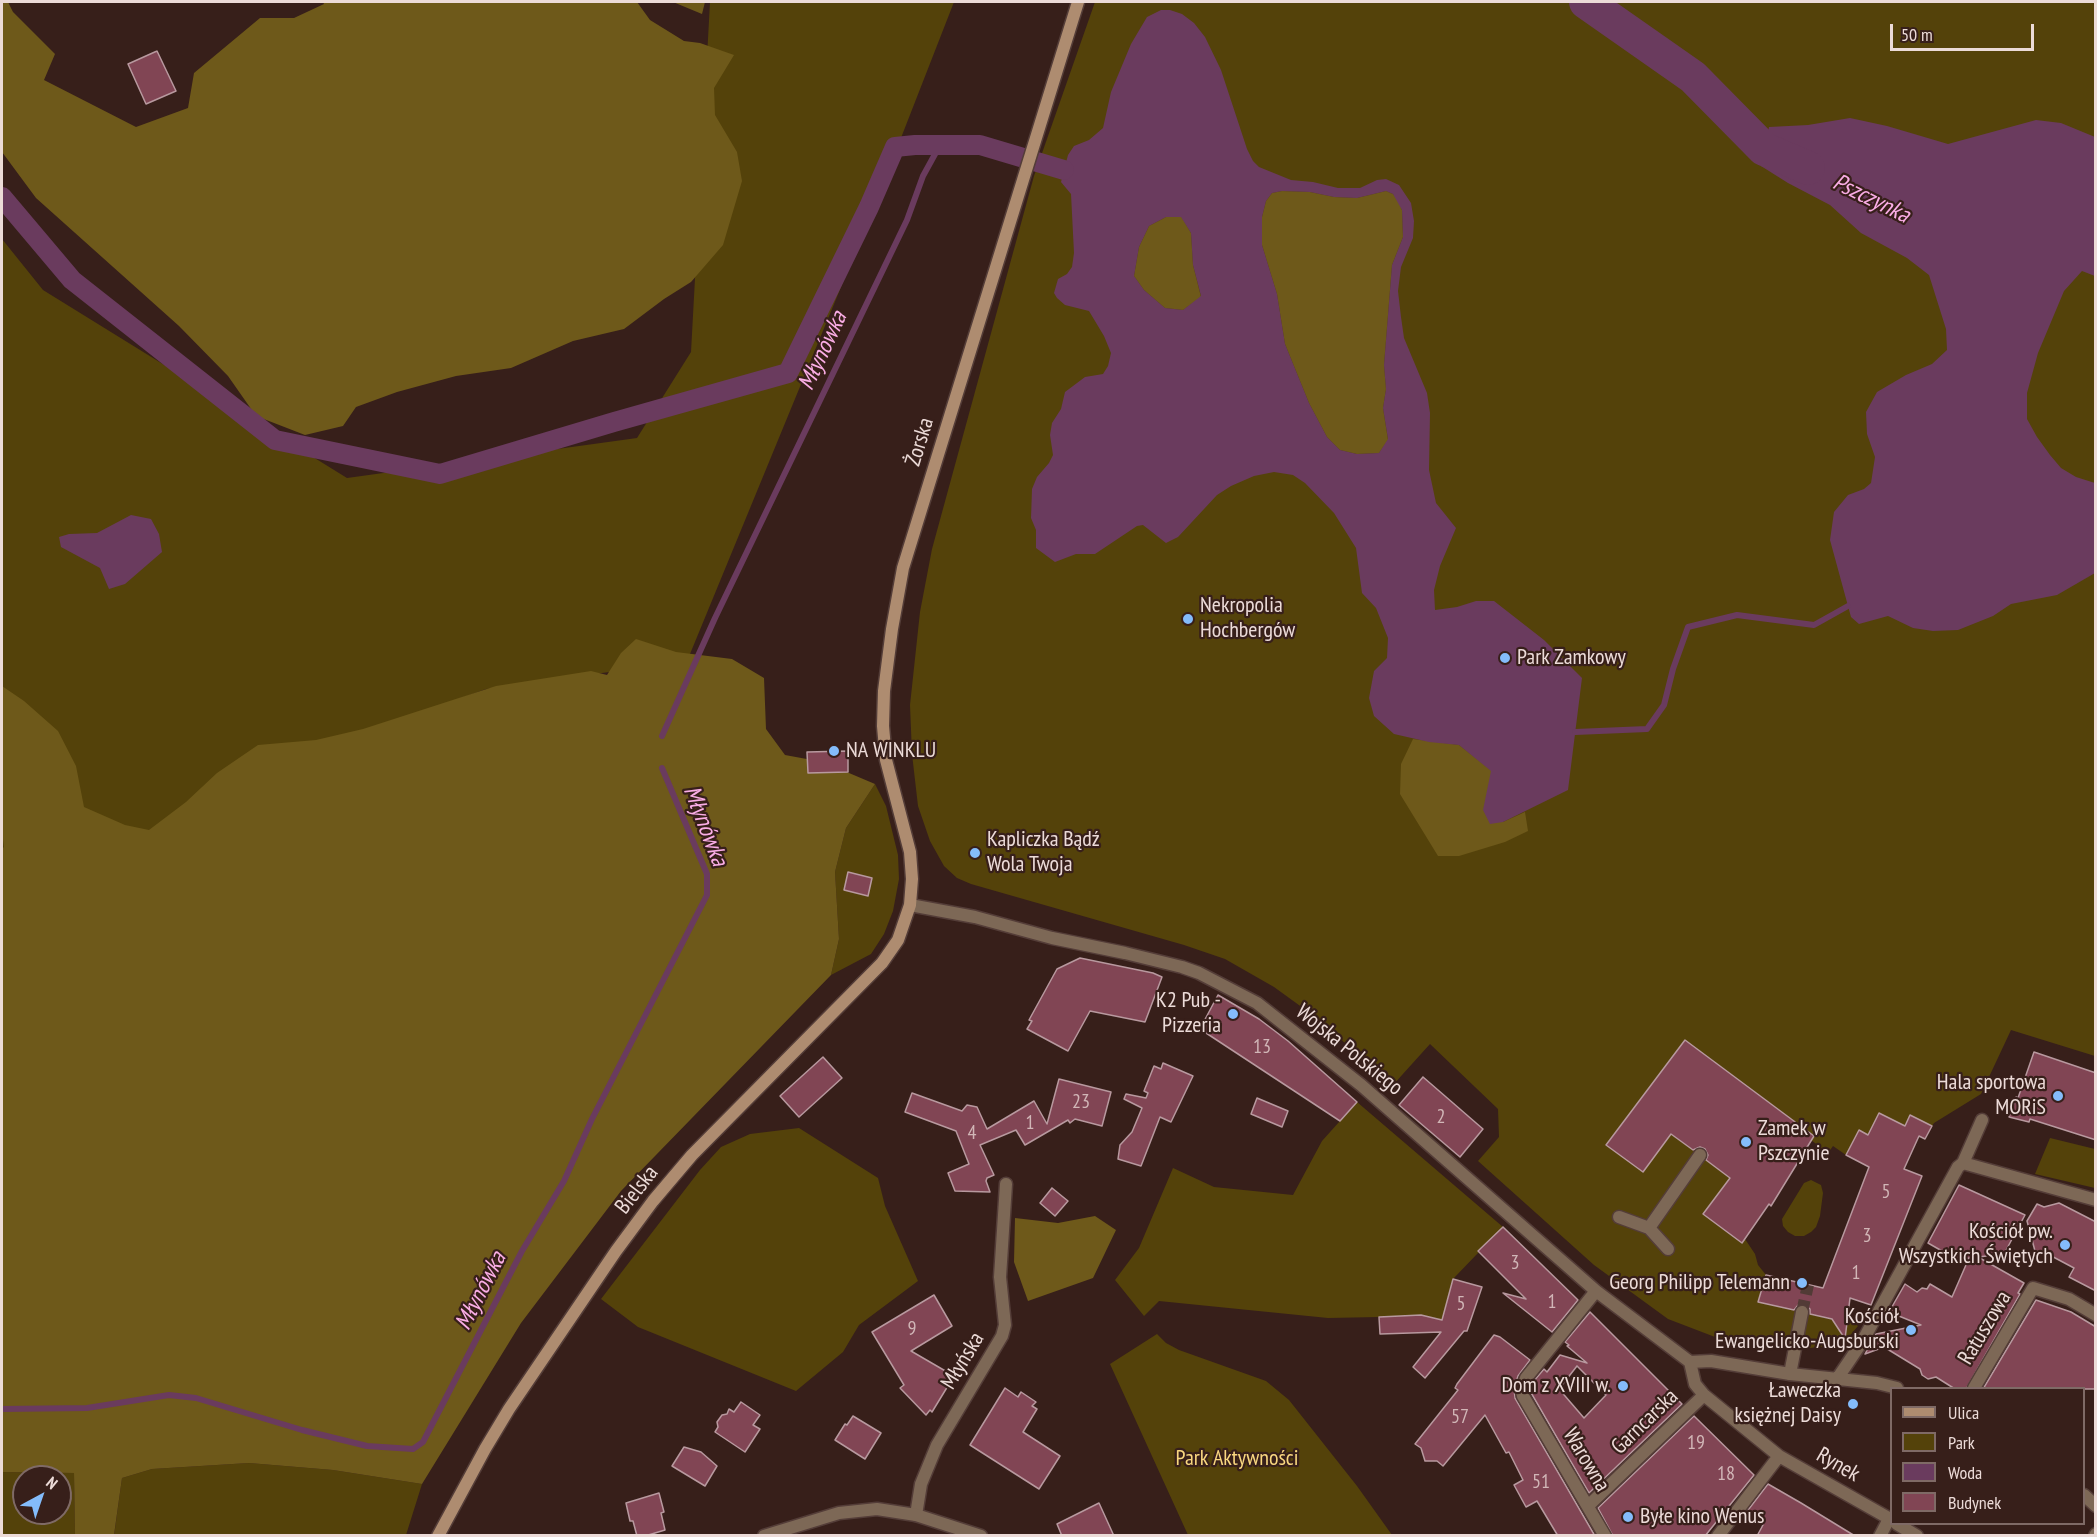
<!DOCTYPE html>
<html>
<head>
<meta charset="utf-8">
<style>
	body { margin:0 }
	#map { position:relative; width:2097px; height:1537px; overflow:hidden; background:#371f1a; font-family:"PT Sans Narrow",sans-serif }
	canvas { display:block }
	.frame { position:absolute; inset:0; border:3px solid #ecdbd8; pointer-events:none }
	.legend { position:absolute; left:1890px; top:1387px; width:195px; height:138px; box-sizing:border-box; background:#371f1a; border:2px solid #7f6a66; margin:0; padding:8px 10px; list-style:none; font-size:18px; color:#ecdbd8 }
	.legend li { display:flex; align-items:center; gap:12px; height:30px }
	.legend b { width:30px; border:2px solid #7f6a66 }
	.north { position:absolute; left:12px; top:1465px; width:60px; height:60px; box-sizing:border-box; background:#371f1a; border:2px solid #7f6a66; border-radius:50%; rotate:40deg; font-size:16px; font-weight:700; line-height:24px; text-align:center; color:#ecdbd8 }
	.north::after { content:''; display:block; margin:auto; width:21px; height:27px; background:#84bcfb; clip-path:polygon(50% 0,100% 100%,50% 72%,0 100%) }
	.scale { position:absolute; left:1890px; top:24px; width:144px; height:27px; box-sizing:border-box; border:3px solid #ecdbd8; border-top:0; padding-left:8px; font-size:18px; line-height:21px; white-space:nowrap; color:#ecdbd8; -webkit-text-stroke:4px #371f1a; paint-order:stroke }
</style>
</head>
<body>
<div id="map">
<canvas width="2097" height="1537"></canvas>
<div class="frame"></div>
<ul class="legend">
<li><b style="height:8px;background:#ae8c70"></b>Ulica</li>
<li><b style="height:16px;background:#54420a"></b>Park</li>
<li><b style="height:16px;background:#6a3b5e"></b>Woda</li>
<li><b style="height:16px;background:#814554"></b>Budynek</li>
</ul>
<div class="north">N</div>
<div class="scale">50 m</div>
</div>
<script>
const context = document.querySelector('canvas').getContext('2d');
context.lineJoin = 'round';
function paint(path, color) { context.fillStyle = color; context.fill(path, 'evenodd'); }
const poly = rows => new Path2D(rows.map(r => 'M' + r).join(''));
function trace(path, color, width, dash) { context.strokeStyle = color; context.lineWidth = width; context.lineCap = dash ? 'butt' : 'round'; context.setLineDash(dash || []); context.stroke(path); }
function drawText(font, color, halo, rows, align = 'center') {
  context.font = font + ' "PT Sans Narrow",sans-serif'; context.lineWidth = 4.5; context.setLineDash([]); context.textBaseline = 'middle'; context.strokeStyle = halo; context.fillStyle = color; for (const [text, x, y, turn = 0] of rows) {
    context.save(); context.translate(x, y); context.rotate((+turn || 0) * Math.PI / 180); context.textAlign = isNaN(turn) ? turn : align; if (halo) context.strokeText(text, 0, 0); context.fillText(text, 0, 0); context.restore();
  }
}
paint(poly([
	[710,2,954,2,876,202,683,671,631,669,486,689,253,774,2,919,2,239,43,290,347,478,637,438,691,352],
	[1095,2,2095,2,2095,1056,2011,1030,1981,1094,1934,1123,1932,1126,1910,1115,1905,1126,1868,1135,1859,1130,1846,1155,1833,1146,1828,1153,1811,1140,1814,1136,1685,1040,1607,1145,1643,1172,1671,1134,1730,1178,1703,1214,1741,1242,1745,1239,1755,1254,1758,1265,1766,1275,1758,1302,1846,1323,1848,1319,1858,1326,1847,1339,1837,1345,1801,1349,1715,1337,1668,1319,1594,1265,1478,1161,1499,1137,1498,1109,1430,1044,1393,1085,1314,1016,1274,987,1225,959,1184,945,971,884,957,878,944,866,930,841,918,806,912,754,910,705,920,612,932,549,1034,176],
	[875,784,886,806,898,855,899,879,893,911,884,934,871,954,831,975,839,939,835,872,846,828],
	[1357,1102,1503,1227,1453,1279,1442,1320,1379,1317,1328,1318,1159,1301,1144,1316,1115,1280,1139,1248,1173,1168,1214,1187,1293,1195,1322,1141],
	[799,1128,878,1178,885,1206,918,1281,859,1325,843,1352,796,1391,638,1327,601,1299,700,1170,721,1147,750,1134],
	[2050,1138,2095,1149,2095,1188,2035,1174],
	[1811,1180,1821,1185,1823,1193,1820,1216,1816,1227,1811,1232,1804,1236,1795,1236,1788,1232,1783,1226,1782,1219,1804,1183],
	[1157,1334,1166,1343,1179,1350,1266,1381,1289,1400,1357,1486,1392,1535,1188,1535,1110,1364],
	[249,1463,333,1470,422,1484,406,1535,114,1536,122,1478,152,1469],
	[2,1472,74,1473,75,1535,2,1536],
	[24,1477,60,1477,60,1513,24,1513]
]), '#54420a');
paint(poly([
	[2,2,8,2,13,12,55,54,44,80,136,127,188,108,194,73,260,18,294,18,324,4,323,2,637,2,650,20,684,41,700,43,734,55,714,88,715,115,737,152,742,181,723,245,691,282,664,299,624,329,573,341,511,368,456,376,397,392,356,407,343,426,305,435,256,416,228,376,179,326,36,198,2,152],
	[673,2,705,2,702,14],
	[1282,191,1310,192,1334,197,1357,198,1386,191,1393,194,1398,200,1402,210,1403,237,1392,265,1384,365,1386,389,1383,408,1388,440,1379,453,1357,454,1340,450,1327,437,1309,403,1285,344,1277,294,1262,245,1262,217,1266,201,1272,193],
	[1181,216,1191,233,1193,265,1201,297,1183,310,1165,308,1144,290,1134,276,1139,247,1149,226,1166,217],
	[636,639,676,652,732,659,764,678,766,729,785,755,823,762,875,784,846,828,835,872,839,939,831,975,621,1191,521,1323,422,1484,333,1470,249,1463,152,1469,122,1478,114,1535,75,1536,74,1473,2,1472,2,849,4,847,2,832,2,686,24,701,58,731,76,766,84,807,125,825,149,830,186,802,217,773,258,745,316,740,363,729,496,686,591,671,607,675,621,653],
	[1413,739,1459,745,1492,771,1490,783,1503,822,1525,812,1528,831,1505,842,1459,856,1438,856,1400,794,1401,764],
	[1095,1216,1116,1230,1093,1278,1028,1301,1014,1262,1015,1218,1058,1223]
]), '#6e591a');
paint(poly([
	[1161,10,1170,10,1182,14,1194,23,1205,37,1221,70,1247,149,1253,161,1259,167,1291,180,1313,182,1338,188,1360,188,1377,180,1386,179,1399,185,1411,203,1414,221,1413,238,1401,267,1398,291,1401,317,1404,338,1427,393,1430,413,1429,470,1436,503,1456,528,1440,566,1434,590,1435,610,1457,607,1476,601,1494,601,1544,640,1582,678,1568,790,1503,822,1490,824,1483,810,1491,771,1459,745,1429,742,1394,734,1374,716,1369,698,1374,671,1387,658,1388,638,1376,608,1362,593,1356,548,1334,513,1305,483,1293,475,1274,472,1254,476,1231,486,1217,495,1178,537,1166,543,1143,525,1137,526,1095,554,1076,554,1055,562,1036,548,1036,530,1031,518,1032,489,1037,477,1049,463,1053,455,1050,435,1052,423,1061,409,1065,392,1085,377,1103,374,1108,366,1111,353,1104,336,1089,311,1065,305,1057,298,1054,293,1058,279,1067,274,1072,267,1074,253,1071,194,1061,182,1068,155,1074,146,1089,140,1103,128,1111,92,1131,44,1147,17],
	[1282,191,1310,192,1334,197,1357,198,1386,191,1393,194,1402,210,1403,237,1392,265,1384,365,1386,389,1383,408,1388,439,1379,453,1357,454,1340,450,1327,437,1309,403,1285,344,1277,294,1262,245,1262,217,1266,201,1272,193],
	[1166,217,1181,217,1191,233,1193,265,1201,296,1183,310,1165,308,1144,290,1134,276,1139,247,1149,226],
	[1850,118,1887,126,1948,144,2036,120,2061,123,2095,137,2095,276,2082,271,2064,291,2038,353,2027,393,2027,419,2037,437,2050,455,2061,468,2076,477,2095,483,2095,573,2057,595,2011,604,1993,616,1958,630,1933,631,1913,628,1888,616,1859,624,1851,617,1830,540,1834,512,1848,495,1864,489,1871,483,1875,457,1867,434,1866,412,1877,392,1906,375,1932,364,1947,350,1946,329,1929,275,1907,258,1861,233,1830,205,1788,183,1761,166,1769,127,1808,125],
	[131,515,151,519,159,534,162,552,125,584,109,589,100,568,61,547,59,537,69,534,97,533]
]), '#6a3b5e');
trace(poly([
	[1575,732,1647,729,1664,705,1673,669,1688,627,1737,615,1814,625,1848,606],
	[662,736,715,618,907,220,923,176,940,145],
	[2,1409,87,1408,169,1395,196,1398,302,1430,367,1446,413,1449,423,1442,522,1251,564,1181,592,1119,707,895,707,874,662,768]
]), '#6a3b5e', 6);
trace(poly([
	[2,197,72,280,275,440,440,474,614,422,788,373,869,207,895,147,915,145,980,145,1064,170]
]), '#6a3b5e', 20);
trace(poly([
	[1586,2,1693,77,1764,149,1808,168]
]), '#6a3b5e', 34);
const building = poly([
	[157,51,176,91,146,104,128,64,157,51],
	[848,751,848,772,808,773,807,752,848,751],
	[848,872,872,878,868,896,844,890,848,872],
	[1080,958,1153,973,1162,977,1145,1022,1090,1011,1068,1051,1027,1029,1032,1021,1029,1020,1057,969,1080,958],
	[1218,995,1259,1019,1288,1041,1357,1102,1340,1121,1203,1031,1205,1027,1202,1025,1218,995],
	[1685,1040,1814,1136,1771,1206,1769,1204,1742,1243,1703,1214,1730,1178,1706,1160,1708,1155,1705,1149,1700,1147,1693,1150,1671,1134,1643,1172,1606,1145,1685,1040],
	[2034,1052,2096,1073,2096,1140,2030,1119,2029,1122,2009,1117,2016,1097,2018,1098,2034,1052],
	[823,1057,842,1078,799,1117,780,1096,823,1057],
	[1163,1063,1193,1076,1171,1122,1160,1117,1141,1166,1118,1159,1120,1145,1132,1132,1142,1108,1124,1099,1126,1094,1146,1098,1148,1093,1144,1091,1154,1066,1161,1069,1163,1063],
	[1423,1077,1483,1129,1460,1157,1399,1105,1423,1077],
	[1059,1079,1111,1092,1102,1126,1075,1119,1070,1123,1068,1120,1025,1145,1016,1130,980,1145,994,1175,987,1178,986,1181,990,1192,955,1191,948,1173,969,1164,956,1131,905,1112,912,1093,962,1111,967,1105,977,1107,987,1129,1034,1101,1047,1124,1059,1079],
	[1257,1098,1288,1111,1282,1127,1251,1114,1257,1098],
	[1879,1113,1905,1126,1910,1115,1932,1126,1925,1139,1919,1136,1904,1169,1922,1176,1871,1305,1850,1298,1845,1339,1832,1319,1810,1314,1810,1309,1804,1304,1799,1304,1794,1310,1758,1302,1766,1275,1823,1288,1869,1167,1846,1155,1859,1130,1868,1135,1879,1113],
	[1959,1185,2025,1215,2004,1254,1978,1257,2024,1283,2018,1293,2020,1294,1966,1389,1955,1389,1936,1377,1928,1379,1922,1375,1920,1369,1884,1347,1865,1354,1876,1334,1921,1325,1889,1312,1905,1284,1917,1292,1922,1288,1927,1289,1930,1284,1952,1297,1969,1258,1956,1259,1928,1243,1959,1185],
	[1052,1188,1068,1201,1055,1216,1040,1203,1052,1188],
	[2059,1203,2096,1222,2096,1291,2069,1277,2074,1268,2042,1251,2035,1251,2027,1221,2037,1204,2044,1207,2059,1203],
	[1503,1227,1578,1300,1552,1332,1503,1293,1526,1299,1478,1251,1503,1227],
	[1453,1279,1482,1287,1467,1331,1464,1331,1425,1378,1413,1367,1441,1332,1380,1334,1379,1317,1421,1315,1442,1320,1453,1279],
	[934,1295,952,1326,911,1351,954,1376,932,1412,930,1410,926,1415,900,1388,904,1385,872,1332,934,1295],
	[2036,1300,2071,1312,2096,1327,2096,1389,1983,1389,2036,1300],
	[1590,1312,1682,1404,1589,1493,1530,1391,1533,1382,1544,1369,1547,1372,1560,1355,1587,1363,1567,1346,1569,1345,1565,1342,1590,1312],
	[1577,1366,1606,1395,1584,1418,1559,1389,1577,1366],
	[1494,1335,1500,1337,1530,1360,1518,1376,1514,1389,1515,1398,1595,1536,1558,1536,1537,1501,1526,1507,1514,1485,1523,1480,1509,1452,1506,1453,1485,1415,1443,1466,1437,1461,1425,1461,1421,1448,1415,1444,1458,1390,1455,1388,1457,1384,1494,1335],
	[1005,1388,1018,1397,1021,1392,1036,1402,1032,1406,1037,1409,1023,1432,1060,1456,1039,1489,970,1445,1005,1388],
	[741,1402,760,1415,753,1425,760,1429,745,1452,715,1432,718,1427,717,1422,722,1415,727,1414,729,1409,734,1412,741,1402],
	[853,1416,881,1433,865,1459,835,1440,845,1424,847,1425,853,1416],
	[1694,1416,1754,1475,1705,1536,1613,1536,1598,1508,1694,1416],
	[684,1447,701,1452,717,1466,705,1486,672,1466,684,1447],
	[1768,1484,1801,1503,1855,1536,1757,1536,1763,1525,1745,1514,1768,1484],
	[659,1493,664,1512,661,1513,665,1530,645,1536,637,1536,633,1521,630,1521,626,1503,659,1493],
	[1099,1503,1114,1536,1062,1536,1057,1524,1099,1503]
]);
paint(building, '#814554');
trace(building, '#b8999f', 1.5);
trace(poly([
	[1802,1312,1808,1285]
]), '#523b36', 12, [12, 6]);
const pedestrian = poly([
	[1619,1217,1649,1228,1668,1249],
	[1649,1228,1700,1155],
	[1790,1374,1802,1312]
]);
const minor = poly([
	[910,905,975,917,1052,938,1125,953,1182,967,1199,973,1257,1003,1361,1085,1596,1291,1690,1362],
	[1963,1163,2096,1200],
	[1596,1291,1526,1378,1522,1391,1523,1396,1605,1536],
	[1690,1362,1695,1384,1704,1395,1779,1456,1892,1520],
	[1690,1362,1711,1361,1790,1374,1877,1383,1897,1388],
	[1837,1379,1862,1342,1958,1167,1963,1163,1982,1120],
	[1974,1388,2033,1288,2069,1299,2096,1315],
	[2084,1495,2096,1506],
	[1589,1505,1704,1395],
	[916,1515,921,1484,937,1445,1002,1336,1005,1325,1000,1277,1006,1184],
	[1897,1524,1917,1536],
	[1718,1536,1779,1456],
	[1880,1536,1889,1519],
	[2095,1536,2096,1534]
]);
const tertiary = poly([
	[764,1536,839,1513,877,1509,916,1515,981,1536]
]);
const secondary = poly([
	[438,1536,485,1449,509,1409,616,1251,653,1201,692,1155,882,963,898,940,910,905,912,879,910,852,886,760,883,726,884,691,892,629,903,568,1078,2]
]);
trace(pedestrian, '#543d38', 15);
trace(minor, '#543d38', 15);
trace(tertiary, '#543d38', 15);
trace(secondary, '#543d38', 15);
trace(pedestrian, '#7d6856', 12);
trace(minor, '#7d6856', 12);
trace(tertiary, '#7d6856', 12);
trace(secondary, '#ae8c70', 12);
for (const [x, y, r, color] of [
	[1188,619,6,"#84bcfb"],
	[1505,658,6,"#84bcfb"],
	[834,751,6,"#84bcfb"],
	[975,853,6,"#84bcfb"],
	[1233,1014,6,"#84bcfb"],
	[2058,1096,6,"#84bcfb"],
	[1746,1142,6,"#84bcfb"],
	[2065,1245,6,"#84bcfb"],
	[1802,1283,6,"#84bcfb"],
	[1911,1330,6,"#84bcfb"],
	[1623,1386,6,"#84bcfb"],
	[1853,1404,6,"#84bcfb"],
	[1628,1517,6,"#84bcfb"]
]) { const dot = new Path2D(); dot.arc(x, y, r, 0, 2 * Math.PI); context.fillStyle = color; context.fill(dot); trace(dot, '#371f1a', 2); }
drawText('20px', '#d1b6b7', null, [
	["13",1262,1047],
	["23",1081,1102],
	["2",1441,1117],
	["1",1030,1123],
	["4",972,1133],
	["5",1886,1192],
	["3",1867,1236],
	["3",1515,1263],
	["1",1856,1273],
	["1",1552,1302],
	["5",1461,1304],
	["9",912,1329],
	["57",1460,1417],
	["19",1696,1443],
	["18",1726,1474],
	["51",1541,1482]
]);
drawText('22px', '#ecdbd8', '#371f1a', [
	["Żorska",920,442,-73],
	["Wojska Polskiego",1349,1050,39],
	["Bielska",637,1190,-52],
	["Ratuszowa",1985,1328,-59],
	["Młyńska",963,1361,-59],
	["Garncarska",1645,1422,-44],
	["Warowna",1586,1460,59],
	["Rynek",1838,1465,30]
]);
drawText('22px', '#ecdbd8', '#371f1a', [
	["Nekropolia",1200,606,"left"],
	["Hochbergów",1200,631,"left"],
	["Park Zamkowy",1517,658,"left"],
	["NA WINKLU",846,751,"left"],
	["Kapliczka Bądź",987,840,"left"],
	["Wola Twoja",987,865,"left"],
	["K2 Pub -",1221,1001],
	["Pizzeria",1221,1026],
	["Hala sportowa",2046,1083],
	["MORiS",2046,1108],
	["Zamek w",1758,1129,"left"],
	["Pszczynie",1758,1154,"left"],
	["Kościół pw.",2053,1232],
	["Wszystkich Świętych",2053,1257],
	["Georg Philipp Telemann",1790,1283],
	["Kościół",1899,1317],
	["Ewangelicko-Augsburski",1899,1342],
	["Dom z XVIII w.",1611,1386],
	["Ławeczka",1841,1391],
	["księżnej Daisy",1841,1416],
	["Byłe kino Wenus",1640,1517,"left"]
], 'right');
drawText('22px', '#f9d77f', '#371f1a', [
	["Park Aktywności",1237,1459]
]);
drawText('italic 24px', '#faade5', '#371f1a', [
	["Pszczynka",1871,199,26],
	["Młynówka",823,351,-65],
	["Młynówka",705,826,69],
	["Młynówka",481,1291,-63]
]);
</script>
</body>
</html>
